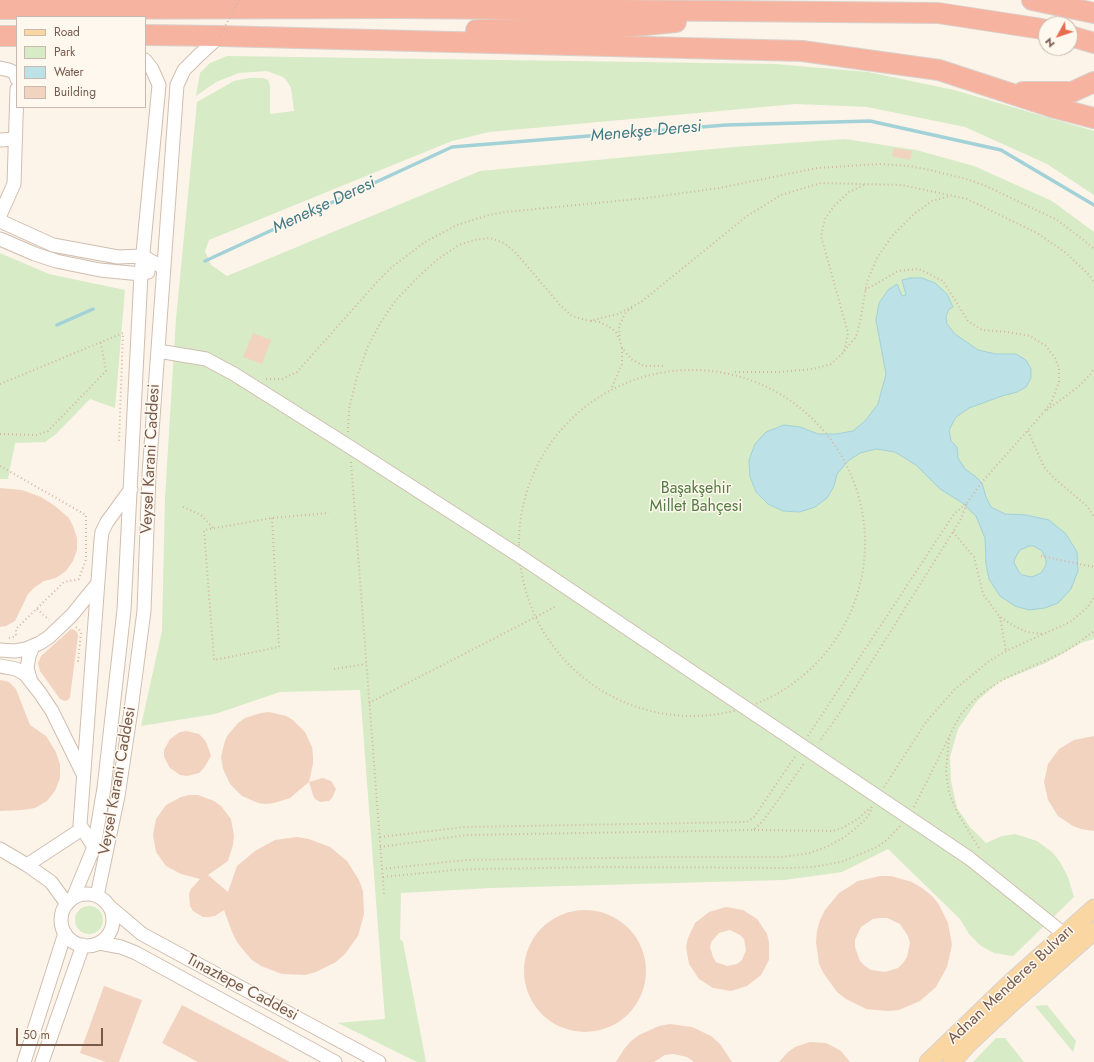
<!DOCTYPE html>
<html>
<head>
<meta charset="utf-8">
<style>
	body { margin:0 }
	#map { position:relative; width:1094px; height:1062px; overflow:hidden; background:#fcf4e8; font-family:Jost,sans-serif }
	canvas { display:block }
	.legend { position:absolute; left:16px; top:16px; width:130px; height:92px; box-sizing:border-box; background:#fff8ef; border:1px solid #c9b9ae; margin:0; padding:5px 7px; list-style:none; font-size:12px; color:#775a4c }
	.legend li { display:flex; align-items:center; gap:8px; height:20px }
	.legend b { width:20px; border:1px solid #c9b9ae }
	.north { position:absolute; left:1038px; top:16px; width:40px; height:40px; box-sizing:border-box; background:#fff8ef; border:1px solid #c9b9ae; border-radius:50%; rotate:230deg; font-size:11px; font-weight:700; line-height:16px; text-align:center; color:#775a4c }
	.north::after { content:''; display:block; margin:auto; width:14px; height:18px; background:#e56d4f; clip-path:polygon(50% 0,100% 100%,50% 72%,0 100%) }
	.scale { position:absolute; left:16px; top:1028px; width:87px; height:18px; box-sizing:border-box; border:2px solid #775a4c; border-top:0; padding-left:5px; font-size:12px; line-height:14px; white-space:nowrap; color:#775a4c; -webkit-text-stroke:3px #fff8ef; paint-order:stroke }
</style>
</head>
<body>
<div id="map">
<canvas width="1094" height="1062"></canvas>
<ul class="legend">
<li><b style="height:5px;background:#fad7a2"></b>Road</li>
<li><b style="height:11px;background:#d6ebc6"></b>Park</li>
<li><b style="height:11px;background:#bce1e6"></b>Water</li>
<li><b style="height:11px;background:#f2d3c0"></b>Building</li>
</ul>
<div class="north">N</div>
<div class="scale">50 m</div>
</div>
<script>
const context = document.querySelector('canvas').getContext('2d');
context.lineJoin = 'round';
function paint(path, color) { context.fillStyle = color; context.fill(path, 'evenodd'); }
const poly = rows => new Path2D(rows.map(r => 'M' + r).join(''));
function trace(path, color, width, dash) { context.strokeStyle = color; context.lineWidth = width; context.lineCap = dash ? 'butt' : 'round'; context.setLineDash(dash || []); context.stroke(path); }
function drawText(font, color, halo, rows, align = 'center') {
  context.font = font + ' Jost,sans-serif'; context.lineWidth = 3; context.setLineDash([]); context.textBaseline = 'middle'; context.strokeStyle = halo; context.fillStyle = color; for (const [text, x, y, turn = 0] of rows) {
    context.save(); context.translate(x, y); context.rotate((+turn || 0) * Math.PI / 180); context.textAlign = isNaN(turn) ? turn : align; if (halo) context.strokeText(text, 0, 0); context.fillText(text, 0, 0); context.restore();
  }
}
paint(poly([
	[227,56,775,64,868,72,954,90,1094,131,1094,195,1047,164,965,127,867,107,796,104,489,132,452,141,209,240,205,251,211,265,227,276,480,171,734,147,845,139,916,150,974,166,1052,201,1094,232,1094,639,1081,643,1048,662,999,682,977,701,958,729,950,757,951,781,957,808,970,827,986,843,1002,836,1015,834,1037,841,1052,852,1060,862,1068,877,1074,897,1013,956,994,953,981,946,969,934,960,919,888,849,842,872,784,880,491,888,401,893,400,939,403,942,426,1062,417,1062,338,1023,385,1019,360,690,280,692,215,714,141,726,162,631,165,498,171,400,176,319,197,102,234,81,249,78,263,78,268,80,270,86,270,114,294,111,291,88,287,81,283,77,267,71,239,73,216,82,196,96,200,73,210,63],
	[0,253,49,274,125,290,115,408,90,399,56,434,45,442,15,443,8,479,0,479],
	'75 920a14 14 0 1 1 28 0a14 14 0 1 1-28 0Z',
	[1047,1005,1076,1041,1073,1052,1035,1006],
	[996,1038,1005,1038,1024,1062,973,1062]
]), '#d6ebc6');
const water = poly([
	[911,278,922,278,935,283,947,294,953,307,949,309,946,316,947,324,955,334,978,350,996,354,1016,354,1026,360,1031,369,1031,378,1026,387,1017,392,1002,396,969,408,956,417,949,430,951,441,957,447,958,458,965,469,976,477,982,483,986,497,991,507,1005,514,1026,515,1049,520,1066,534,1077,552,1078,571,1071,589,1058,603,1045,608,1029,610,1015,606,1000,596,989,579,986,564,985,538,976,516,961,502,940,489,916,465,895,452,876,449,860,453,848,461,837,474,834,486,827,498,815,507,800,512,783,511,768,504,756,492,750,477,749,460,755,444,766,432,784,425,800,427,818,434,836,434,853,431,865,421,878,404,886,374,876,320,879,303,888,290,897,284,902,296,906,295,902,280,911,278],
	[1029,546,1034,546,1042,551,1046,560,1046,565,1041,573,1032,577,1022,575,1019,572,1014,563,1015,558,1020,550,1029,546]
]);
paint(water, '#bce1e6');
trace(water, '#a3d1d8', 1);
trace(poly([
	[205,261,452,147,726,125,870,121,1001,150,1094,205],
	[57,325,93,309]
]), '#a3d1d8', 3.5);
paint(poly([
	[894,148,912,151,910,160,892,156],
	[253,333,271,340,262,364,243,357],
	[0,488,22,490,41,497,55,506,69,518,73,526,77,538,77,550,73,561,66,571,56,578,44,581,35,587,28,594,15,621,6,626,0,627],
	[73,629,77,632,78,636,70,697,68,700,65,701,60,699,40,671,38,663,41,656,70,630],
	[0,680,9,682,16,689,30,725,46,736,56,752,60,765,60,778,55,791,47,801,35,808,22,810,0,811],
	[269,712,286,716,293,720,305,732,312,747,313,756,313,764,309,782,323,778,331,781,336,789,332,798,329,801,320,802,315,799,313,795,309,782,290,798,274,803,266,804,258,803,242,796,230,784,223,769,221,757,224,744,227,736,238,723,245,718,261,713],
	[187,731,199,734,204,739,207,744,211,756,204,768,199,773,187,776,180,775,170,768,164,757,164,750,170,739,180,732],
	[1094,736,1094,831,1081,829,1073,826,1058,816,1048,800,1044,782,1048,764,1059,749,1074,740],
	[189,795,198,795,214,801,221,806,231,819,234,836,233,845,228,861,208,875,228,892,237,866,255,851,275,840,297,837,309,839,330,847,347,861,359,880,363,891,364,914,358,936,345,954,336,962,316,972,305,975,282,974,261,966,252,960,244,951,237,942,232,932,224,910,215,916,209,917,203,917,193,911,190,906,189,894,191,889,200,879,181,874,166,866,156,852,153,835,156,819,166,805,181,797],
	[880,876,891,876,912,882,922,888,931,895,938,903,948,923,952,945,947,967,936,987,920,1001,899,1010,888,1011,866,1009,846,999,837,992,824,974,819,964,816,942,817,931,820,920,825,910,839,893,858,881],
	[880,918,887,918,900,924,908,936,910,943,907,957,903,963,898,968,885,972,871,970,865,966,860,961,855,947,855,940,861,927,873,919],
	[726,907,743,910,757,919,767,934,769,942,769,960,761,975,747,986,731,991,713,988,699,979,689,964,686,947,688,938,695,923,709,912],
	[730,930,740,935,744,939,746,950,742,960,737,964,727,966,716,962,713,957,710,947,712,941,719,933],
	'524 971a61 61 0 1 1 122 0a61 61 0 1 1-122 0Z',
	[104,986,142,1000,119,1062,106,1062,80,1053],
	[182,1005,290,1062,198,1062,162,1043],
	[670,1024,692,1027,711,1036,720,1044,732,1062,694,1062,687,1057,673,1054,665,1055,654,1062,616,1062,624,1049,631,1041,639,1035,659,1026],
	[810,1042,826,1043,834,1047,841,1051,850,1062,779,1062,788,1052,795,1047]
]), '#f2d3c0');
const minor = poly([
	[0,68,9,70,15,73,17,79],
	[0,140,15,139],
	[0,215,14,184,17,89],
	[0,221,53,245,118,257,142,256,164,268],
	[0,239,35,254,56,261,100,270,141,274,148,272],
	[158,351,206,359,234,374,350,447,521,557,969,858,1064,934],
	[0,650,15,651,26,649,40,643,49,637,72,615,98,583],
	[0,666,16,669,25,674,40,693,52,711,83,774],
	[31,682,27,668,29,656,33,646],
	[94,847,80,825,101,540,102,532,107,522,131,489],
	[0,849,27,865,51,882,67,904],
	[27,865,82,829],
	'61 920a26 26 0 1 1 52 0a26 26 0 1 1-52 0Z',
	[97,896,118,796,131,710,144,611,149,474,177,85,184,70,199,55,220,36],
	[73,898,94,847,104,788,124,610,141,274,159,85,152,69,145,60],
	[110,907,142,934,379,1062],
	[99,943,121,947,136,953,335,1062],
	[24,1062,65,933],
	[42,1062,83,945]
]);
const major = poly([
	[928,1062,1010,983,1094,908],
	[952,1062,968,1044,1013,1002,1094,931]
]);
const highway = poly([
	[1032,0,1094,13],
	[0,9,402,8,938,13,1036,28,1046,30],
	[476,30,635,26,676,22],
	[145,35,220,36,802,51,939,70,1052,107,1094,118],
	[0,36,17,36],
	[1070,36,1094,43],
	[1023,92,1072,92,1094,82]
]);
trace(minor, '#d1beb0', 15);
trace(major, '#d9d1cd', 19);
trace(highway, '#d9d1cd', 22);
trace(poly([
	[865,290,898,271,919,269,943,281,968,321,982,330,1008,332,1030,336,1046,346,1055,358,1059,368,1059,382,1051,403,1043,413],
	[632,308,626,312,619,326,620,341,622,348,631,359,644,366,664,366],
	[591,321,599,322,608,326,616,332,619,340],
	[844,351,856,337,860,322,867,282,877,258,892,236,914,214,932,201,951,196],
	'519 543a173 173 0 1 1 346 0a173 173 0 1 1-346 0Z',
	[735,372,779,372,813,369,831,364,844,352,848,333,821,236,825,219,834,206,849,192,864,185],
	[266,379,282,379,297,372,378,281,393,266,425,242,457,225,489,215,506,212,647,198,719,188,817,168,879,164,909,166,930,170,966,179,984,185,1057,220,1081,238,1094,249],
	[0,384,123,333,119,443],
	[612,387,622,364,622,348],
	[1047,410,1078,387,1090,375,1094,368],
	[1028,431,1044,467,1055,479,1087,506,1094,517],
	[348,432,349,409,357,377,368,346,381,322,396,300,418,277,438,259,459,245,474,240,490,238,504,243,516,253,561,306,572,316,589,321,618,314,641,302,747,216,781,195,821,183,902,185,967,199,1037,233,1066,253,1090,276,1094,283],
	[0,434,37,435,48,431,106,371,101,343],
	[351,462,384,894],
	[0,466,86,515,86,559,79,579,64,582,16,629,16,636,9,638],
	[967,503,982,482,1044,412],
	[183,507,201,515,214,529],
	[272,518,279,647,214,660,204,530,272,518,329,513],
	[953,532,974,557,983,594,1000,617,1014,626,1027,632,1043,634],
	[1041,556,1094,567],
	[37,609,49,620],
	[1000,617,1006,651],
	[76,627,79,629,81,633,78,661,79,661],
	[334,669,366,664],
	[369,703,555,607],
	[808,736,954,514,967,503,961,519,837,717,819,742],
	[949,739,946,771,949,793,958,814,979,848,978,850],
	[884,787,926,722,955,689,988,662,1006,651,1070,622,1087,608,1094,598],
	[914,807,955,725,961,714,976,698,985,691,1006,678,1062,653,1078,643,1094,631],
	[754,830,833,831,842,828,858,819,872,806],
	[380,837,465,827,747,822,754,817,796,755],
	[380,847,467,835,753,830,763,821,805,762],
	[382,869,466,860,670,857,783,857,810,853,826,847,845,837,865,820,870,813,872,807],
	[383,877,454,870,484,869,602,867,790,868,813,867,841,862,877,847,887,840,900,826]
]), '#d7b6a3', 2, [1, 3]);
trace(minor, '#fff', 13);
trace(major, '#fad7a2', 17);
trace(highway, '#f6b4a0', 20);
trace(poly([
	[220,36,239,0]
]), '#d7b6a3', 2, [1, 3]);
drawText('16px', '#775a4c', '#fff8ef', [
	["Veysel Karani Caddesi",151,459,-87],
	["Veysel Karani Caddesi",118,781,-80],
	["Adnan Menderes Bulvarı",1011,985,-43],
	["Tınaztepe Caddesi",242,988,28]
]);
drawText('16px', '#557d43', '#fff8ef', [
	["Başakşehir",696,489],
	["Millet Bahçesi",696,507]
]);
drawText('italic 17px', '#427a83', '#fff8ef', [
	["Menekşe Deresi",646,132,-5],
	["Menekşe Deresi",324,206,-25]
]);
</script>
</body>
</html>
